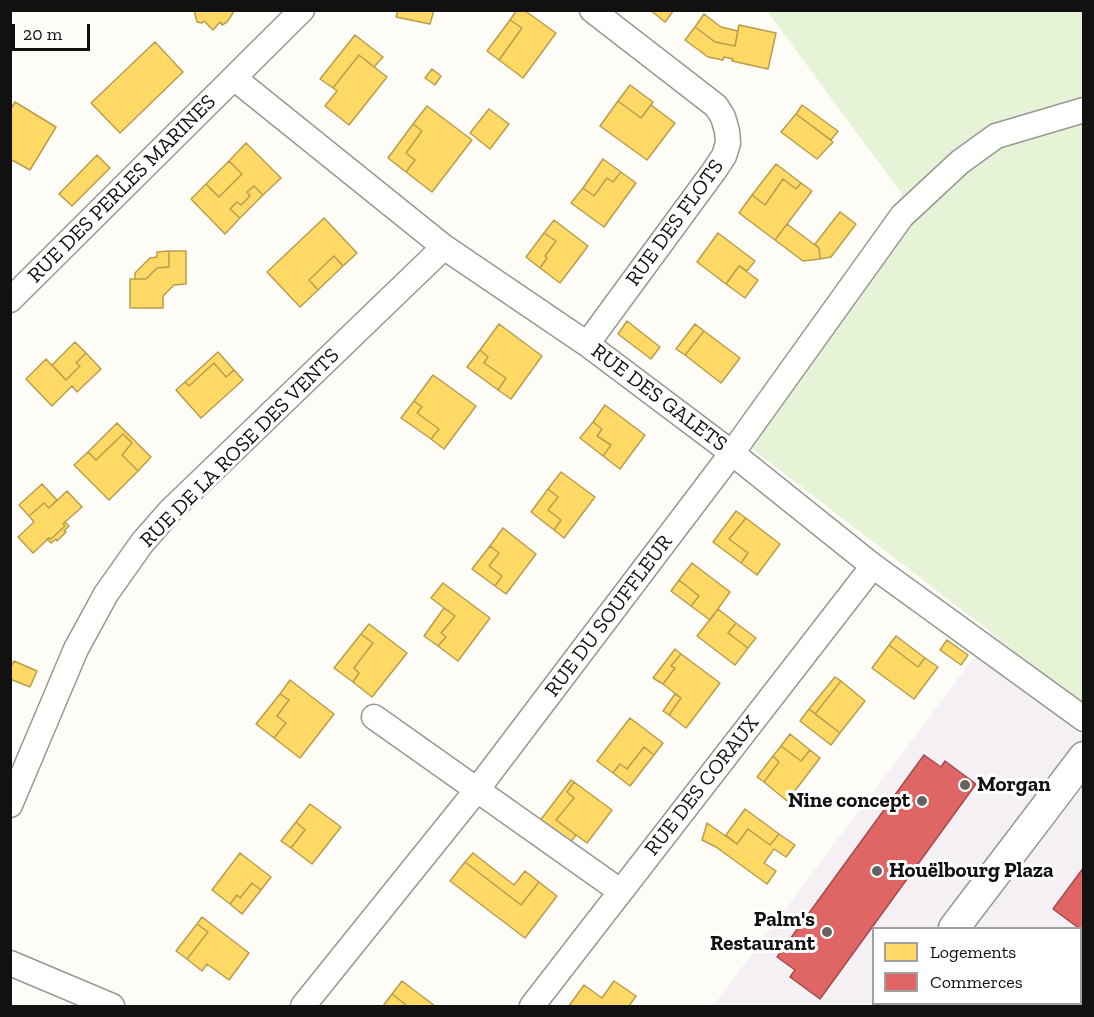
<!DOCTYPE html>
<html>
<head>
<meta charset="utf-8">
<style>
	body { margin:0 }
	#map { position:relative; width:1094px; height:1017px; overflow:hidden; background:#fdfcf7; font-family:"Zilla Slab",serif }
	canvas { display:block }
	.frame { position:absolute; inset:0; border:12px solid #111; pointer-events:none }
	.legend { position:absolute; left:872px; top:927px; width:210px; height:78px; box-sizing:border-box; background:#fff; border:2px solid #a0a0a0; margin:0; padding:8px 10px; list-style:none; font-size:18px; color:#111 }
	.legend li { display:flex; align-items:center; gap:12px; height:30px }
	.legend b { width:30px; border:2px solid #a0a0a0 }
	.scale { position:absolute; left:12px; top:24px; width:78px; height:27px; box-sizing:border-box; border:3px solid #111; border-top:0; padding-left:8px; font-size:18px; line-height:21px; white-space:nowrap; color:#111; -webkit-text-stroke:4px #fff; paint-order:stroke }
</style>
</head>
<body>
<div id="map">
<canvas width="1094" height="1017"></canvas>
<div class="frame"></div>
<ul class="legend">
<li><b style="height:16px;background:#ffd966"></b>Logements</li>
<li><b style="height:16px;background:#e06666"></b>Commerces</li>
</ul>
<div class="scale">20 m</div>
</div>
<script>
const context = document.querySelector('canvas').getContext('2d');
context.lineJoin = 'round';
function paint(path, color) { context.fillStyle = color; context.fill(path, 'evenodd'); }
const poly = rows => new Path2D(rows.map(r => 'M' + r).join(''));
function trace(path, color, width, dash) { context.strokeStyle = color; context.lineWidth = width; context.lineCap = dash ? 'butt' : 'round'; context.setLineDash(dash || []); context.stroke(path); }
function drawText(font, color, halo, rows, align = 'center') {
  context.font = font + ' "Zilla Slab",serif'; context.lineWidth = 6; context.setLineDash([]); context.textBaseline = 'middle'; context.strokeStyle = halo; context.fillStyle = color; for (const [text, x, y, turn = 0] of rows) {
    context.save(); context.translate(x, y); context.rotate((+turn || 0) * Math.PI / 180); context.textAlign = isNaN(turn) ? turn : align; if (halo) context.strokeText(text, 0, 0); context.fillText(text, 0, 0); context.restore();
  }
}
paint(poly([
	[992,633,1083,708,1083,1006,713,1006],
	[874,928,1080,928,1080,1004,874,1004]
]), '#f5f0f3');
paint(poly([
	[767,11,1083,11,1083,708,992,633,752,449,902,194]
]), '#e7f3d7');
const homes = poly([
	[194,10,232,10,233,13,227,22,222,25,220,22,213,30,204,21,202,23,197,22,194,10],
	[398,10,434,10,430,24,396,17,398,10],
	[517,10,524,10,556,33,523,78,499,60,522,28,510,20,517,10],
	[650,10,674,10,665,22,650,10],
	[704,14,721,27,738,31,735,46,715,42,695,27,704,14],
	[510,20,522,28,499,60,487,51,510,20],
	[739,25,776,33,768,69,732,61,733,59,724,57,723,60,708,57,685,40,695,27,715,42,735,46,739,25],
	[355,35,383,57,374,67,359,55,333,88,320,79,355,35],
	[155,42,183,72,120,133,91,103,155,42],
	[359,55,387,77,349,125,325,106,337,91,333,88,359,55],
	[432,69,441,76,435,85,425,78,432,69],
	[630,85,653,102,641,118,618,101,630,85],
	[618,101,641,118,651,105,675,123,647,160,600,126,618,101],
	[15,102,56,127,30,170,10,159,10,110,15,102],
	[802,105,838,131,831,140,796,114,802,105],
	[427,106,472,140,432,192,406,172,415,160,406,153,422,131,413,124,427,106],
	[489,109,509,124,490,149,470,133,489,109],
	[796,114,833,142,817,159,781,132,796,114],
	[413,124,422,131,406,153,415,160,406,172,388,158,413,124],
	[246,143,281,178,263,195,254,186,247,192,250,196,241,205,237,202,230,209,240,218,225,234,191,199,206,184,219,197,242,174,229,161,246,143],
	[97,155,110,168,72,206,59,194,97,155],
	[603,159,621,172,613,182,607,178,594,196,583,188,603,159],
	[229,161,242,174,219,197,206,184,229,161],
	[776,164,801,183,796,189,783,179,765,205,752,195,776,164],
	[621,172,636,183,604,227,571,203,583,188,594,196,607,178,613,182,621,172],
	[783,179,796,189,801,183,812,191,775,240,739,213,752,195,765,205,783,179],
	[254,186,263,195,240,218,230,209,237,202,241,205,250,196,247,192,254,186],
	[840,212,856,224,831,257,820,259,819,248,815,244,840,212],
	[324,218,357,253,343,266,334,256,309,280,318,290,300,307,267,272,324,218],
	[554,220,588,246,560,283,540,268,547,258,545,256,556,241,544,233,554,220],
	[787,224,819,248,820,259,803,261,775,240,787,224],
	[544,233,556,241,545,256,547,258,540,268,526,257,544,233],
	[718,233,755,261,747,271,739,266,726,284,697,262,718,233],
	[169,251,186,251,186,284,174,285,163,296,163,308,130,308,130,279,146,279,157,268,169,267,169,251],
	[169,251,169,267,157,268,146,279,135,279,135,273,150,258,157,257,157,252,169,251],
	[334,256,343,266,318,290,309,280,334,256],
	[739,266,758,280,745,298,726,284,739,266],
	[627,321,660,347,651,359,618,334,627,321],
	[499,324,542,356,511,399,498,390,506,378,484,363,488,357,480,350,499,324],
	[695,324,704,331,685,355,676,349,695,324],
	[704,331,740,358,721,383,685,355,704,331],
	[75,342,86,353,76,363,80,366,66,380,52,365,75,342],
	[480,350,488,357,484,363,506,378,498,390,467,367,480,350],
	[218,352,234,370,226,377,214,363,189,386,185,382,218,352],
	[86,353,101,369,77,392,72,386,52,406,26,379,46,359,66,380,80,366,76,363,86,353],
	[214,363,226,377,234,370,243,380,201,418,176,390,185,382,189,386,214,363],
	[433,375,476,406,444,449,431,439,439,429,417,413,422,407,414,401,433,375],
	[414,401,422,407,417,413,439,429,431,439,401,418,414,401],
	[605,405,645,435,620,469,603,456,611,445,597,436,602,429,593,422,605,405],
	[593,422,602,429,597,436,611,445,603,456,580,438,593,422],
	[117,423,151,457,138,471,122,455,132,443,123,434,96,460,88,452,117,423],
	[123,434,132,443,122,455,138,471,109,500,74,465,88,452,96,460,123,434],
	[561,472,595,497,564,538,554,530,561,520,548,510,558,497,548,489,561,472],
	[42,484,57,500,49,508,44,503,29,516,19,505,42,484],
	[548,489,558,497,548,510,561,520,554,530,531,512,548,489],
	[67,491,82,507,65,522,63,524,65,526,51,539,49,538,33,553,18,537,34,522,29,516,44,503,49,508,67,491],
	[736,511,746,518,729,539,748,553,741,563,713,542,736,511],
	[746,518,780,544,757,575,741,563,748,553,729,539,746,518],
	[65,522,69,526,64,531,66,532,57,541,56,539,51,543,47,539,49,538,51,539,65,526,63,524,65,522],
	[503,528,536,554,506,594,495,586,502,576,489,566,499,553,490,546,503,528],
	[490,546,499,553,489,566,502,576,495,586,472,569,490,546],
	[692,563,730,592,710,620,691,606,699,596,679,580,692,563],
	[679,580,699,596,691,606,671,591,679,580],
	[443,583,490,618,458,661,438,646,446,637,441,633,455,616,431,598,443,583],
	[444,608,455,616,441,633,446,637,438,646,424,636,444,608],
	[718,609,736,623,728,633,748,648,735,665,697,636,718,609],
	[736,623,756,638,748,648,728,633,736,623],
	[369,624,407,653,372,697,353,682,359,673,354,668,373,643,361,634,369,624],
	[361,634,373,643,354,668,359,673,353,682,334,668,361,634],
	[896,636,925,658,918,667,889,645,896,636],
	[947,640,968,655,961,665,940,650,947,640],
	[889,645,918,667,925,658,938,667,914,699,872,668,889,645],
	[675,649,681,654,671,666,675,668,663,684,653,678,675,649],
	[681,654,720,683,686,728,669,715,681,698,663,684,675,668,671,666,681,654],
	[14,661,37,671,30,687,10,679,10,669,14,661],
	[835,677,841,681,815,714,809,709,835,677],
	[290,680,334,714,300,758,274,738,286,723,277,716,289,700,280,694,290,680],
	[841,681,865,701,840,733,815,714,841,681],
	[280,694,289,700,277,716,286,723,274,738,256,724,280,694],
	[675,694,681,698,669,715,663,711,675,694],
	[809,709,840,733,831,745,800,721,809,709],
	[630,718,663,743,654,755,644,747,627,769,620,764,613,773,597,761,630,718],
	[790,734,810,750,801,761,781,746,790,734],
	[781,746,801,761,810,750,820,758,787,801,764,782,779,762,773,756,781,746],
	[644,747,654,755,630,786,613,773,620,764,627,769,644,747],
	[773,756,779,762,764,782,757,777,773,756],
	[571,780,574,782,567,792,574,798,556,820,576,835,569,844,539,822,571,780],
	[574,782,612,810,587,843,556,820,574,798,567,792,574,782],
	[310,804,341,827,312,864,291,848,305,830,296,822,310,804],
	[745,809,779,834,770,845,748,829,737,844,726,835,745,809],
	[296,822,305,830,291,848,281,841,296,822],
	[707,823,737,844,748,829,770,845,779,834,795,845,786,857,774,849,764,863,776,871,767,884,716,847,702,840,707,823],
	[240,853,271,877,261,890,252,883,240,898,237,895,230,904,212,890,240,853],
	[473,853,514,885,525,871,539,882,521,905,465,862,473,853],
	[465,862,521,905,539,882,557,896,525,938,450,881,465,862],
	[252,883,261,890,242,914,230,904,237,895,240,898,252,883],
	[202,917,249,953,229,980,207,964,202,971,187,959,208,932,197,924,202,917],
	[197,924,208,932,187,959,176,951,197,924],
	[402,981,435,1006,403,1006,405,1004,392,994,402,981],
	[614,981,636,996,629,1006,569,1006,584,985,602,998,614,981],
	[392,994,405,1004,403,1006,383,1006,392,994]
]);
paint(homes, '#ffd966');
trace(homes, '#b89d4c', 1.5);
const shops = poly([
	[924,755,941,767,945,761,976,784,820,999,790,977,795,970,777,957,924,755],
	[1084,867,1084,932,1053,909,1084,867],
	[983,1004,1011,1004,1015,1006,981,1006,983,1004]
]);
paint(shops, '#e06666');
trace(shops, '#a24c4c', 1.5);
const minor = poly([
	[234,78,444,247,587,344,732,453,873,566,1084,719],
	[10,300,302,10],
	[587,344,714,171,724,156,728,143,727,131,723,117,716,106,592,10],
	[374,717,620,891],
	[10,805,76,649,106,594,142,543,170,511,444,247],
	[10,963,112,1006],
	[303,1006,476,791,732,453,902,216,960,162,996,136,1084,110],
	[532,1006,873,566]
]);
const tertiary = poly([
	[954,928,1084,757],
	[897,1006,899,1004]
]);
trace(minor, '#979795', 27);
trace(tertiary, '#979795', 33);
trace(minor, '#fffffe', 24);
trace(tertiary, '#fffffe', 30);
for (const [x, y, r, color] of [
	[965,785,6,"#646362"],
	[922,801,6,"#646362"],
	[877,871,6,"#646362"],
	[827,932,6,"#646362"]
]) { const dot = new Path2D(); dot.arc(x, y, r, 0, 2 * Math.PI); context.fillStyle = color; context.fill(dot); trace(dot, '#fff', 2); }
drawText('21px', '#111', '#fff', [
	["RUE DES PERLES MARINES",122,189,-45],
	["RUE DES FLOTS",675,223,-54],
	["RUE DES GALETS",659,398,37],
	["RUE DE LA ROSE DES VENTS",240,448,-45],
	["RUE DU SOUFFLEUR",609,616,-53],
	["RUE DES CORAUX",702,786,-52]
]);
drawText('bold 21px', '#111', '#fff', [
	["Morgan",977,785],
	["Nine concept",910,801,"right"],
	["Houëlbourg Plaza",889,871],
	["Palm's",815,920,"right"],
	["Restaurant",815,944,"right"]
], 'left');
</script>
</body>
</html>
